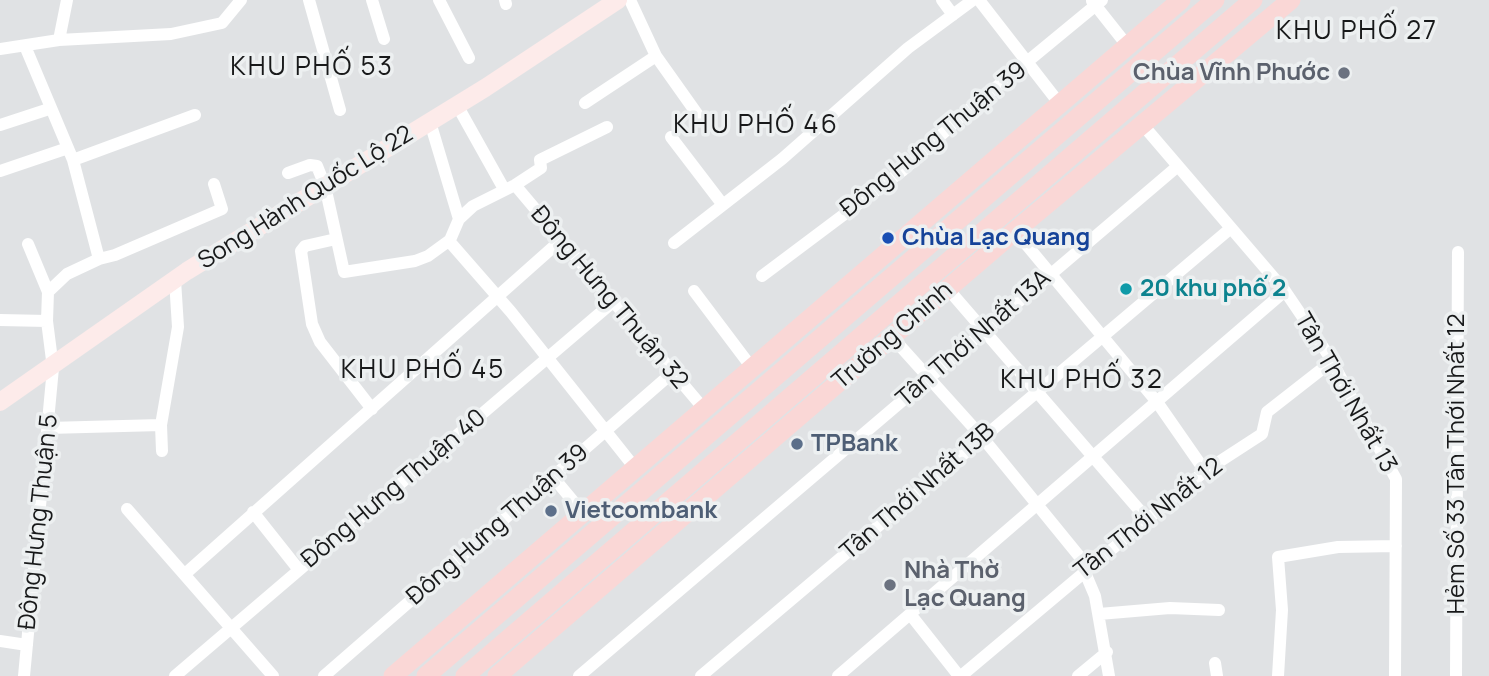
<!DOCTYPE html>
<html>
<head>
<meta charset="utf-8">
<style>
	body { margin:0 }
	canvas { display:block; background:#e0e2e4 }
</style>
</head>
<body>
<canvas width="1489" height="676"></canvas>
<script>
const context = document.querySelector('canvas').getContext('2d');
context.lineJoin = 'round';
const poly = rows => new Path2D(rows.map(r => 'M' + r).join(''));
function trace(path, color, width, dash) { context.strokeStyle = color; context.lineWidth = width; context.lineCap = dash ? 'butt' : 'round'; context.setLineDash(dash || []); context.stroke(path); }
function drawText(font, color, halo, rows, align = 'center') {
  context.font = font + ' Manrope,sans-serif'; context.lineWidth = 7; context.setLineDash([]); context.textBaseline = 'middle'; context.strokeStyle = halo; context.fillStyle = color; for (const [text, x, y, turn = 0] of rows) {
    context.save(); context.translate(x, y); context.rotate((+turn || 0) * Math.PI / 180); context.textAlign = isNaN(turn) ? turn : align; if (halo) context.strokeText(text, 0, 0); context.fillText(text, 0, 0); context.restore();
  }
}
trace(poly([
	[309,0,340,110],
	[372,0,384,39],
	[439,0,469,58],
	[505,0,506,4],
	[630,0,656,56,700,118],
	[942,0,953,15],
	[979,0,1059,103],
	[1092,1,1126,44],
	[59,40,67,0],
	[0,49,59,40,171,34,222,23,241,0],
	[585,103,656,56],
	[457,105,504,189],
	[430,122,459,219],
	[1142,124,1285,291,1329,356,1396,479,1395,676],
	[0,125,49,109],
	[671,137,723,205],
	[73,160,195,115],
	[0,171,68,148],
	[288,173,310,165,317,166,325,186,344,272,415,261,428,256,450,240,459,219,473,206,515,185,541,168,540,160,607,127],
	[515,185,704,409],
	[1015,231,1157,402,1205,471],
	[336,239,305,246,301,251,312,324,320,342,372,409],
	[449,241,511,312,635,468],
	[674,243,782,159,908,48,973,0],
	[28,244,48,292],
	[99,259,115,255,222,209,214,184],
	[762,276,902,171,965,113,1102,0],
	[948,289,1147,519],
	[694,291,752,368],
	[0,320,47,321],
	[892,337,982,437,1088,567],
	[48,428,161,425],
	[162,451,161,425,178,327,175,280],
	[553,477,583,513],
	[127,509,273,676],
	[253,512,299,570],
	[1084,570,1095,596,1109,676],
	[185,574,560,241],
	[910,614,959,676],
	[1099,614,1170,608,1219,610],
	[0,641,27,645],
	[1215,663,1217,676],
	[24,676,53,368,47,321,48,292,67,274,99,259,73,160,25,46],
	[175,676,613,302],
	[324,676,672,373],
	[579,676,1178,166],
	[701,676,1231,228],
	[838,676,1285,291],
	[961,676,1205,471,1262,434,1267,412,1331,362],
	[1078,676,1107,652],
	[1278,676,1282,610,1278,557,1338,547,1396,546],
	[1456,676,1458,252]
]), '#fff', 12);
trace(poly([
	[0,402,187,271,485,88,618,0]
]), '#fdebea', 18);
trace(poly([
	[393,676,1181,0],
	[426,676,1215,0],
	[465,676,1253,0],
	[497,676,1015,231,1291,0]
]), '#fad7d6', 19);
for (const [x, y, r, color] of [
	[1344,73,7,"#6b7280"],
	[888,238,7,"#1a4fb4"],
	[1126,289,7,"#0f9aa8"],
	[797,444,7,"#5c6f8a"],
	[551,511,7,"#5c6f8a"],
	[890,585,7,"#6b7280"]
]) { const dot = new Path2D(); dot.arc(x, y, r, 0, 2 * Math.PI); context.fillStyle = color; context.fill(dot); trace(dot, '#edf0f1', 2.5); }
drawText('bold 24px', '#5b616d', '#edf0f1', [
	["Chùa Vĩnh Phước",1330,73],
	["Nhà Thờ",904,571,"left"],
	["Lạc Quang",904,599,"left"]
], 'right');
drawText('24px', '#18191a', '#edf0f1', [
	["Đông Hưng Thuận 39",934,140,-39],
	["Song Hành Quốc Lộ 22",306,198,-32],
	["Đông Hưng Thuận 32",609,298,50],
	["Trường Chinh",893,336,-41],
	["Tân Thới Nhất 13A",974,339,-41],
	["Tân Thới Nhất 13",1345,393,60],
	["Hẻm Số 33 Tân Thới Nhất 12",1457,464,-90],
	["Đông Hưng Thuận 40",394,489,-40],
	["Tân Thới Nhất 13B",918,492,-41],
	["Tân Thới Nhất 12",1149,519,-38],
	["Đông Hưng Thuận 5",39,522,-84],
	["Đông Hưng Thuận 39",498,525,-41]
]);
drawText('bold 24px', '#164399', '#edf0f1', [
	["Chùa Lạc Quang",902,238]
], 'left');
drawText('bold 24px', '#0d838f', '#edf0f1', [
	["20 khu phố 2",1140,289]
], 'left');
drawText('bold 24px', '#4e5e75', '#edf0f1', [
	["TPBank",811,444],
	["Vietcombank",565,511]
], 'left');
context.letterSpacing = '2px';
drawText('26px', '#18191a', '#edf0f1', [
	["KHU PHỐ 27",1357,32],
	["KHU PHỐ 53",312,68],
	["KHU PHỐ 46",756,126],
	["KHU PHỐ 45",423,371],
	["KHU PHỐ 32",1082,381]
]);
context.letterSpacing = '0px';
</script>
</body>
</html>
